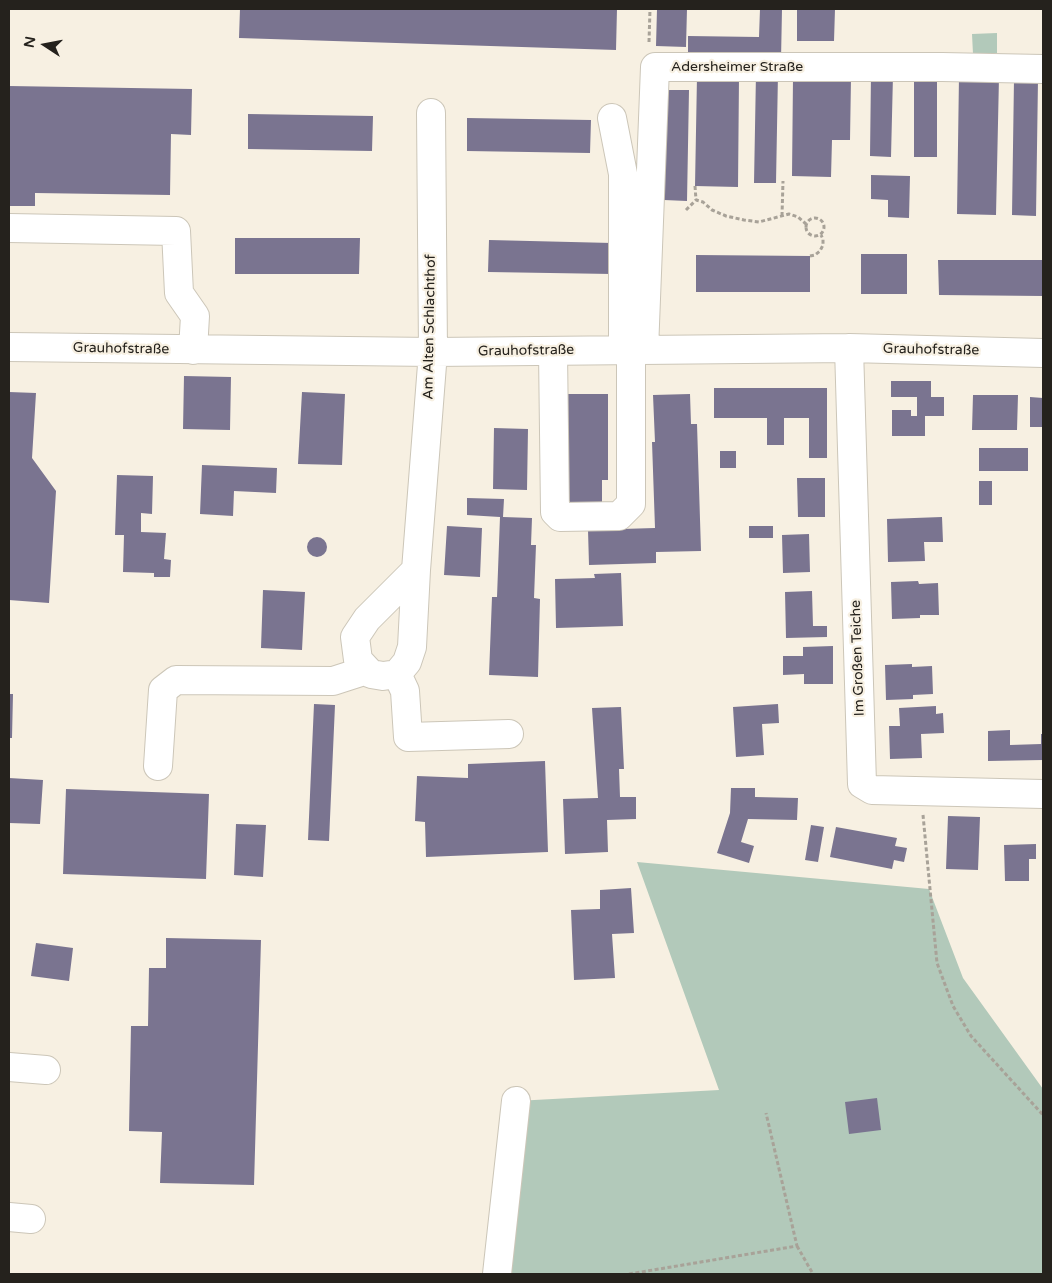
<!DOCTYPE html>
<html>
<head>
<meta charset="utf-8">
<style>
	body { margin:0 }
	#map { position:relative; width:1052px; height:1283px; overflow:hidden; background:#f7f0e2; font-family:"Varela Round",sans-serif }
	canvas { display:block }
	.frame { position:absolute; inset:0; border:10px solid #25221d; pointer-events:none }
	.north { position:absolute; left:20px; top:20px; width:50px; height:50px; -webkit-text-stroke:4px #f7f0e2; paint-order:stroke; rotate:281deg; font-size:14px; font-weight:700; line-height:20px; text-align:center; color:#25221d }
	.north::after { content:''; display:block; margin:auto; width:18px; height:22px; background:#25221d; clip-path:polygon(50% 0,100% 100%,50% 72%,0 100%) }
</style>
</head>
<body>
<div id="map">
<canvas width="1052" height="1283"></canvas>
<div class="frame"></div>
<div class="north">N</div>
</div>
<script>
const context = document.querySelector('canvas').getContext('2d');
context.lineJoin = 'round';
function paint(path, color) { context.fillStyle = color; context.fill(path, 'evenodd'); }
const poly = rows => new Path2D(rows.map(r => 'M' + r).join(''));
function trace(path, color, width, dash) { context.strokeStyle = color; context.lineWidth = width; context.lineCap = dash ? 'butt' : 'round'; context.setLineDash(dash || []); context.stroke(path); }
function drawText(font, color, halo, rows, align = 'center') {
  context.font = font + ' "Varela Round",sans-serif'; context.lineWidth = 4.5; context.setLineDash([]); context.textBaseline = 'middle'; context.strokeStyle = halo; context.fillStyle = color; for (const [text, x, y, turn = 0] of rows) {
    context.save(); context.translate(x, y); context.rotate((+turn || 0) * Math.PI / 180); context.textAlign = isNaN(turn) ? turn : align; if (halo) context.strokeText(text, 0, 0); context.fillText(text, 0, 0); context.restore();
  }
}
paint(poly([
	[997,33,997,53,973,54,972,34],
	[637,862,929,889,963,978,1043,1089,1043,1274,485,1274,516,1101,719,1090]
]), '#b2c9ba');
paint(poly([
	[240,9,617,9,616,50,239,38],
	[657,9,687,9,686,47,656,46],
	[760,9,782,9,781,60,688,60,688,36,759,37],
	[797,9,835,9,834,41,797,41],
	[756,73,778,73,776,183,754,183],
	[871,74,893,75,891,157,870,156],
	[914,75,937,75,937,157,914,157],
	[697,76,739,77,738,187,695,186],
	[959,76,999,77,996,215,957,214],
	[793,78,851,78,850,140,832,140,831,177,792,176],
	[1014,79,1038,79,1036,216,1012,215],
	[9,86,192,89,191,135,171,134,170,195,35,193,35,206,9,206],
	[666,90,689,90,687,201,664,200],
	[248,114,373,116,372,151,248,149],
	[467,118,591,120,590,153,467,151],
	[871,175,910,176,909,218,888,217,888,200,871,199],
	[235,238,360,238,359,274,235,274],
	[489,240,612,243,612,274,488,272],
	[861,254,907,254,907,294,861,294],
	[696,255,810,256,810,292,696,292],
	[938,260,1043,260,1043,296,939,295],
	[184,376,231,377,230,430,183,429],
	[891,381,931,381,931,397,944,397,944,416,925,416,925,436,892,436,892,410,911,410,911,416,917,416,917,397,891,397],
	[714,388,827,388,827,458,809,458,809,418,784,418,784,445,767,445,767,418,714,418],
	[9,392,36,393,32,458,56,491,49,603,9,600],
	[302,392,345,394,342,465,298,464],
	[557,394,608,394,608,480,602,480,602,506,557,505],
	[690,394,691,424,697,424,701,551,656,552,656,563,589,565,588,530,655,528,652,442,655,442,653,395],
	[973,395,1018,395,1017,430,972,430],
	[1030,397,1043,398,1043,427,1030,427],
	[494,428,528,429,527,490,493,489],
	[979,448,1028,448,1028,471,979,471],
	[720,451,736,451,736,468,720,468],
	[202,465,277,468,276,493,234,491,233,516,200,514],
	[117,475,153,476,152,514,141,513,141,532,166,533,164,559,171,560,170,577,154,577,154,573,123,572,124,535,115,535],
	[797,478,825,478,825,517,798,517],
	[979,481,992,481,992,505,979,505],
	[467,498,504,499,503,517,532,518,531,545,536,545,534,598,540,599,538,677,489,675,492,597,497,597,500,517,467,515],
	[942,517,943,542,924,542,925,561,888,562,887,519],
	[447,526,482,528,480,577,444,575],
	[749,526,773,526,773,538,749,538],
	[809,534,810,572,783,573,782,535],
	'307 547a10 10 0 1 1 20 0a10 10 0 1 1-20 0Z',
	[621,573,623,626,556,628,555,579,595,578,594,574],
	[918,581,919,584,938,583,939,615,920,615,920,618,892,619,891,582],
	[263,590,305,592,302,650,261,648],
	[812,591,813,626,827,626,827,637,786,638,785,592],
	[833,646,833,684,804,684,804,674,783,675,783,656,803,656,803,647],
	[912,664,912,667,932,666,933,694,913,695,913,699,886,700,885,665],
	[9,694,13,694,12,738,9,738],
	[314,704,335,705,329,841,308,840],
	[778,704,779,723,762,724,764,755,736,757,733,707],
	[936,706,936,714,943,713,944,733,921,734,922,758,890,759,889,726,900,726,899,708],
	[621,707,624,769,619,769,620,797,636,797,636,819,607,820,608,852,565,854,563,799,598,798,592,708],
	[1010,730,1010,745,1041,744,1041,734,1043,734,1043,760,988,761,988,731],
	[545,761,548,852,426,857,425,822,415,821,417,776,468,778,468,764],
	[9,778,43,780,40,824,9,823],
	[731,788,755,788,755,797,798,798,797,820,748,819,741,842,754,846,749,863,717,853,730,813],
	[66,789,209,794,206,879,63,874],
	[948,816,980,817,978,870,946,869],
	[236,824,266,825,263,877,234,875],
	[811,825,824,827,818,862,805,860],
	[836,827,897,838,895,846,907,848,904,862,894,860,892,869,830,857],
	[1036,844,1036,859,1029,859,1029,881,1005,881,1004,845],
	[631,888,634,933,612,934,615,978,574,980,571,910,600,909,600,890],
	[166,938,261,940,254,1185,160,1183,162,1132,129,1131,131,1026,148,1026,149,968,166,968],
	[36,943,73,948,69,981,31,976],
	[877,1098,881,1130,849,1134,845,1102]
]), '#7a7490');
const minor = poly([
	[612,118,623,174,623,350],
	[9,228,176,231,179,293,195,316,193,350],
	[9,347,433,352,849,348,1043,353],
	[849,348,862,784,872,790,1043,794],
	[644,350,655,67,942,67,1043,69],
	[553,351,555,512,560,517,619,516,631,504,631,350],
	[416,570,412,647,407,662,397,674,383,676,371,674,358,660,355,637,367,619,416,570,433,352,431,113],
	[397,674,405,691,408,737,509,734],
	[158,766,163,690,176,680,333,681,367,670],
	[9,1067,46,1070],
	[9,1217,31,1219],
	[497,1274,516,1101]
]);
trace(minor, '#ccc6b8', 30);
trace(poly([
	[649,42,650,9],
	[695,186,696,200],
	[686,210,696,200,703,202,712,210,726,216,744,220,759,222,789,214,798,217,806,224],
	[782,216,783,181],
	'806 227a9 9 0 1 1 18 0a9 9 0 1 1-18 0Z',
	[810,256,815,255,820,251,823,245,823,239,821,235],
	[923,815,937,963,953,1006,971,1036,1043,1115],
	[797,1246,813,1274],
	[629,1274,797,1246,766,1113]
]), '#a8a298', 3, [4, 2.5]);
trace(minor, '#fff', 28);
drawText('14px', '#25221d', '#f7f0e2', [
	["Adersheimer Straße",737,67],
	["Am Alten Schlachthof",430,327,-89],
	["Grauhofstraße",121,349,1],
	["Grauhofstraße",931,350,1],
	["Grauhofstraße",526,351,-1],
	["Im Großen Teiche",858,658,-92]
]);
</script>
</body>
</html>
